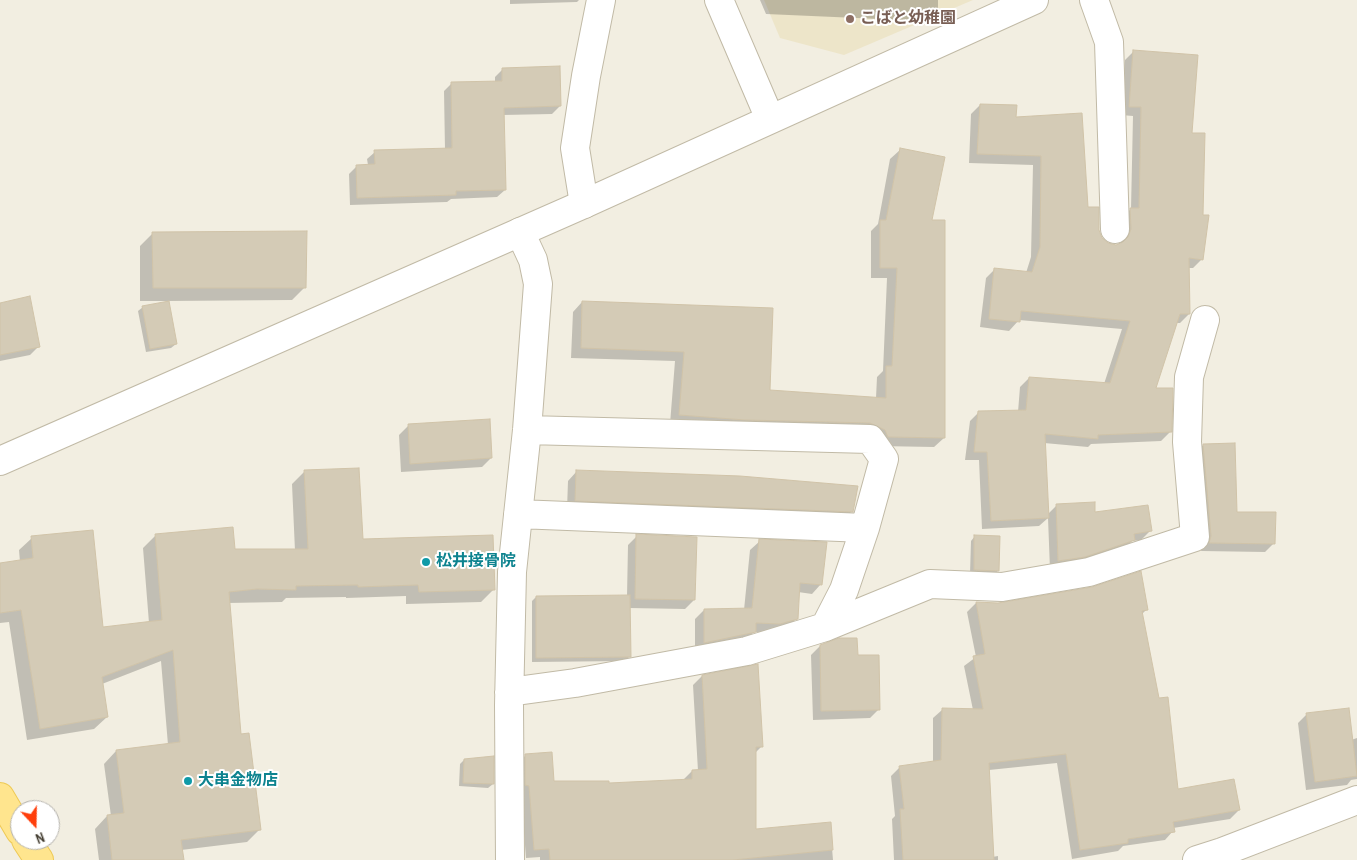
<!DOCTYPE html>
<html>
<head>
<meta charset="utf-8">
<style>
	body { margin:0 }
	#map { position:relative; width:1357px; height:860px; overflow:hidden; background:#f2eee1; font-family:"Archivo Narrow",sans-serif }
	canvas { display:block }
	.north { position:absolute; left:10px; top:800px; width:50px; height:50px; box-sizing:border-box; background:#fff; border:1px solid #b4b2ad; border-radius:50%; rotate:159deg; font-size:14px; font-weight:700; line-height:20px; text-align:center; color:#443e32 }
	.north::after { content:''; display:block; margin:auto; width:18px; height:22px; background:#ff3f0c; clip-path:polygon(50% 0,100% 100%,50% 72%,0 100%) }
</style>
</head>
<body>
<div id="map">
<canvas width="1357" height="860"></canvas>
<div class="north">N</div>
</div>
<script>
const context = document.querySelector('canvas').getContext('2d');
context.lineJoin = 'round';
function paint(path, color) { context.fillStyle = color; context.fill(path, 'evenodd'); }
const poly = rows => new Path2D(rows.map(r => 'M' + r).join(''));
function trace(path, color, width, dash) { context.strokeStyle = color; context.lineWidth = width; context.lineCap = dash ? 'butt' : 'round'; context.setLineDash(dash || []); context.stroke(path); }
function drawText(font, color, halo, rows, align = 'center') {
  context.font = font + ' "Archivo Narrow","Noto Sans JP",sans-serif'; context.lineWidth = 4; context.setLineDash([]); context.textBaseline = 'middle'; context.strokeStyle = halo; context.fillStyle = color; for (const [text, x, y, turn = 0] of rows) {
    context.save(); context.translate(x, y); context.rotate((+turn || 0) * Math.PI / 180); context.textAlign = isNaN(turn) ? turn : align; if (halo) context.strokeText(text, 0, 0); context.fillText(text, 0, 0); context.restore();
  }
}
paint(poly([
	[764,0,973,0,844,55,780,38]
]), '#ede5c9');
paint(poly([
	[510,0,579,0,577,2,510,4],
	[760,0,938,0,938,8,925,21,766,14],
	[1134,51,1190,134,1202,259,1193,268,1188,268,1189,314,1180,323,1176,323,1155,390,1170,432,1161,441,1091,444,1088,447,1044,443,1048,514,1057,505,1094,513,1150,531,1141,540,1132,541,1125,549,1050,570,1048,518,1039,526,982,529,979,460,965,460,970,421,979,412,1018,412,1020,387,1029,378,1104,384,1122,329,1019,320,1009,331,980,327,986,278,995,269,1026,273,1031,257,1033,165,969,163,971,114,980,105,1015,118,1087,208,1098,230,1100,237,1107,244,1116,246,1121,244,1121,218,1131,209,1133,116,1121,115,1125,60],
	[503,69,560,106,552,114,503,115,505,190,497,197,451,199,447,202,350,205,349,174,357,166,368,165,367,159,375,152,445,150,444,91,451,84,495,82,495,77],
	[900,150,931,221,944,438,934,447,878,446,670,424,675,361,571,358,573,312,582,302,768,391,876,398,877,377,883,371,887,278,871,278,871,231,878,224,890,159],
	[153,233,305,287,292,300,168,301,176,344,171,348,146,352,138,311,143,307,167,302,167,301,140,301,140,246],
	[0,304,39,346,30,355,0,361],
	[408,426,491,458,482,467,401,472,399,435],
	[1203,445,1236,513,1274,543,1265,552,1201,551,1202,546,1194,454],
	[577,471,852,511,843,520,567,509,568,481],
	[304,472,362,541,494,589,481,602,406,604,406,596,346,598,346,597,286,598,282,602,228,603,240,735,260,829,247,842,181,850,182,860,99,860,95,829,107,816,111,816,104,764,116,751,168,745,161,661,102,684,107,717,94,729,27,740,9,622,0,623,0,564,20,562,19,550,32,538,102,629,149,623,143,548,156,535,234,550,295,551,292,484],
	[637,536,694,600,685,609,629,608,630,656,625,661,532,662,532,601,536,597,627,596,628,545],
	[975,536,998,571,993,575,970,574,971,541],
	[760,541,821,584,812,594,798,592,797,618,787,628,770,633,754,632,746,640,695,651,695,619,704,610,744,610,750,550],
	[976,603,1147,609,1141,615,1177,790,1239,810,1230,819,1173,828,1173,831,1165,840,1123,846,1118,851,1072,859,1057,763,989,770,992,857,998,856,998,860,894,860,892,819,895,816,891,776,900,767,933,763,933,718,942,710,973,710,964,666,976,657,967,612],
	[820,646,856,656,879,709,870,718,813,720,811,655],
	[702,676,762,746,755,753,755,831,830,824,833,860,540,860,540,857,526,858,521,794,517,764,526,755,553,782,608,785,683,780,692,771,698,771,693,685],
	[1307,714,1351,740,1357,738,1357,779,1351,780,1347,785,1306,790,1298,723],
	[464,760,493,784,488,788,459,786,460,764]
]), '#0003');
const building = poly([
	[1133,50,1198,55,1192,133,1205,133,1203,215,1209,215,1203,260,1189,258,1190,314,1180,314,1156,388,1173,388,1172,432,1098,435,1098,439,1045,434,1049,518,991,521,987,452,974,452,978,411,1026,410,1029,377,1110,383,1130,321,1021,311,1020,322,989,319,994,268,1032,272,1040,247,1041,156,977,154,980,104,1017,105,1016,117,1082,113,1088,207,1099,207,1099,230,1102,238,1108,243,1116,245,1123,242,1128,237,1131,229,1130,208,1139,208,1141,107,1129,107,1133,50],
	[560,66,561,106,504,108,506,190,456,191,456,195,357,198,356,165,375,164,374,150,452,148,451,82,502,81,502,68,560,66],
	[900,148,945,157,932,220,945,220,945,438,888,437,885,430,870,423,745,420,679,415,684,352,581,348,582,301,773,308,770,390,886,398,886,366,892,366,897,268,880,268,880,220,886,220,900,148],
	[307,231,306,288,153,288,152,232,307,231],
	[30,296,40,347,0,355,0,303,30,296],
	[169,301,177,344,150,349,142,306,169,301],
	[490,419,492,458,410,464,408,424,490,419],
	[1235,443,1237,512,1276,512,1275,544,1209,543,1211,536,1203,444,1235,443],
	[359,468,363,539,493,535,495,590,419,592,418,585,358,587,358,585,296,586,296,590,257,589,229,592,241,734,249,733,261,830,181,840,184,860,112,860,107,815,124,813,116,750,180,742,173,650,102,677,108,717,40,729,21,610,0,613,0,563,33,558,31,536,93,530,103,627,162,620,155,534,233,527,235,549,308,549,304,470,359,468],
	[576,470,740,476,858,486,853,512,575,501,576,470],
	[1095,502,1095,512,1148,505,1152,531,1134,534,1135,540,1085,557,1058,561,1056,504,1095,502],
	[636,534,697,537,695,600,635,599,636,534],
	[974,535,1000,536,999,571,974,570,974,535],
	[759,539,827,542,822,585,800,583,798,619,780,624,756,623,756,632,704,643,704,609,752,608,759,539],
	[1141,571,1148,610,1142,611,1159,698,1168,697,1178,789,1234,779,1240,810,1173,822,1175,832,1128,839,1128,843,1080,850,1066,754,989,763,994,860,903,860,900,809,904,809,899,766,941,760,942,708,983,709,973,656,985,654,976,602,998,603,1092,587,1141,571],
	[630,595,631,657,536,658,536,596,630,595],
	[839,638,857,638,858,655,879,655,880,710,821,711,820,645,839,638],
	[758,664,763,747,756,747,756,829,831,822,833,850,733,860,550,860,549,849,534,850,529,786,525,785,525,754,552,752,554,781,609,781,609,783,692,779,692,770,707,769,702,675,758,664],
	[1349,708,1357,776,1315,782,1306,713,1349,708],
	[494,756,494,784,463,783,464,759,494,756]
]);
paint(building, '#d4cbb6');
trace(building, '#d0c3a8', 1);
const minor = poly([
	[1094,0,1109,42,1115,229],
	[584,204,575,148,586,76,601,0],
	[518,514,865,528],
	[825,627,930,584,1002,587,1089,572,1195,537,1187,442,1189,377,1205,320],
	[509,692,575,683,747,651,825,627,844,590,865,528,884,459,870,439,527,430],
	[510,860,509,705,512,572,527,430,538,284,533,260,520,232],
	[1197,860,1222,852,1357,800]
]);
const tertiary = poly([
	[719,0,770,119],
	[0,461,584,204,1034,0]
]);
const primary = poly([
	[0,797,20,831],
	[26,840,39,860]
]);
trace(minor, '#c1baa6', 30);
trace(tertiary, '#c1baa6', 30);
trace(primary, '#eec954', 30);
trace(minor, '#fff', 28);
trace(tertiary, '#fff', 28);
trace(primary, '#ffe58e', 28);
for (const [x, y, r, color] of [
	[850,19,5,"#8d6e63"],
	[426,562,5,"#0f9aa8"],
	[188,781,5,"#0f9aa8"]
]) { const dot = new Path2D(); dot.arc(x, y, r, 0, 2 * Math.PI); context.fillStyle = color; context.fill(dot); trace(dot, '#fff', 2); }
drawText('bold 16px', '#785e54', '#fff', [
	["こばと幼稚園",860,19]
], 'left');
drawText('bold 16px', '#0d838f', '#fff', [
	["松井接骨院",436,562],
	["大串金物店",198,781]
], 'left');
</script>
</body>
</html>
